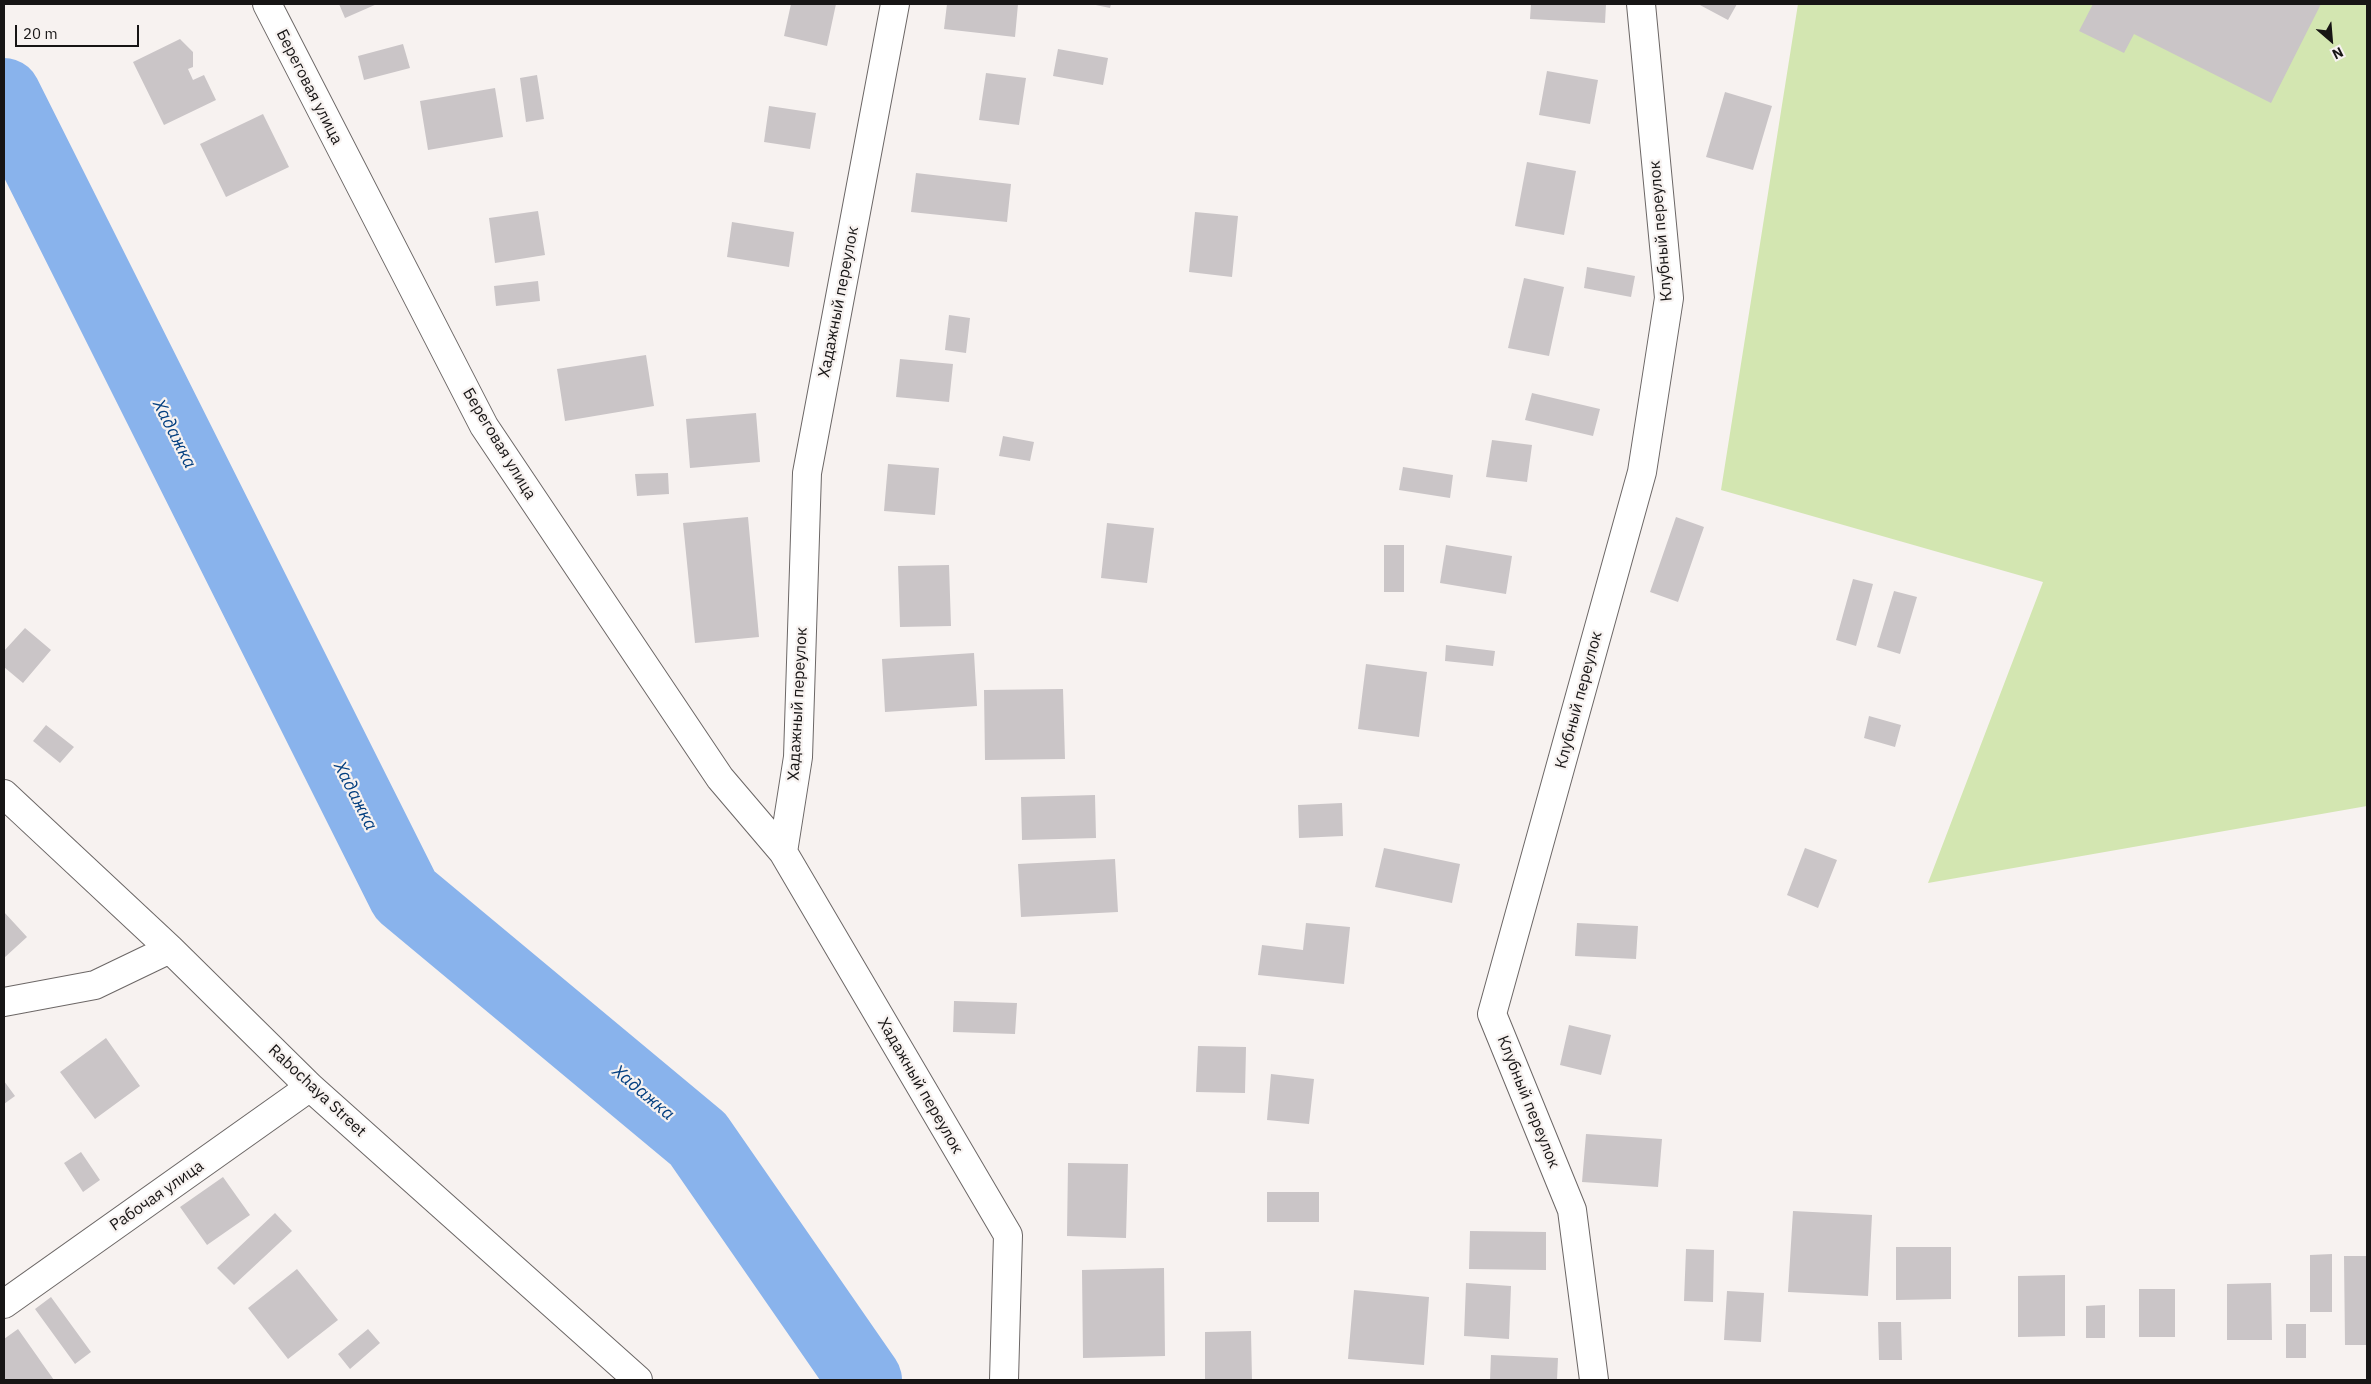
<!DOCTYPE html>
<html>
<head>
<meta charset="utf-8">
<style>
	body { margin:0 }
	#map { position:relative; width:2371px; height:1384px; overflow:hidden; background:#f7f2f0; font-family:"IBM Plex Sans",sans-serif }
	canvas { display:block }
	.frame { position:absolute; inset:0; border:5px solid #171515; pointer-events:none }
	.north { position:absolute; left:2306px; top:15px; width:50px; height:50px; -webkit-text-stroke:4px #f7f2f0; paint-order:stroke; rotate:153deg; font-size:14px; font-weight:700; line-height:20px; text-align:center; color:#171515 }
	.north::after { content:''; display:block; margin:auto; width:18px; height:22px; background:#171515; clip-path:polygon(50% 0,100% 100%,50% 72%,0 100%) }
	.scale { position:absolute; left:15px; top:25px; width:124px; height:22px; box-sizing:border-box; border:2px solid #171515; border-top:0; padding-left:6px; font-size:15px; line-height:18px; white-space:nowrap; color:#171515; -webkit-text-stroke:4px #f7f2f0; paint-order:stroke }
</style>
</head>
<body>
<div id="map">
<canvas width="2371" height="1384"></canvas>
<div class="frame"></div>
<div class="north">N</div>
<div class="scale">20 m</div>
</div>
<script>
const context = document.querySelector('canvas').getContext('2d');
context.lineJoin = 'round';
function paint(path, color) { context.fillStyle = color; context.fill(path, 'evenodd'); }
const poly = rows => new Path2D(rows.map(r => 'M' + r).join(''));
function trace(path, color, width, dash) { context.strokeStyle = color; context.lineWidth = width; context.lineCap = dash ? 'butt' : 'round'; context.setLineDash(dash || []); context.stroke(path); }
function drawText(font, color, halo, rows, align = 'center') {
  context.font = font + ' "IBM Plex Sans",sans-serif'; context.lineWidth = 4.5; context.setLineDash([]); context.textBaseline = 'middle'; context.strokeStyle = halo; context.fillStyle = color; for (const [text, x, y, turn = 0] of rows) {
    context.save(); context.translate(x, y); context.rotate((+turn || 0) * Math.PI / 180); context.textAlign = isNaN(turn) ? turn : align; if (halo) context.strokeText(text, 0, 0); context.fillText(text, 0, 0); context.restore();
  }
}
paint(poly([
	[1798,4,2367,4,2367,806,1928,883,2043,582,1721,490]
]), '#d3e6b1');
trace(poly([
	[4,95,405,895,698,1139,865,1380]
]), '#89b3ec', 74);
paint(poly([
	[339,4,377,4,345,18],
	[791,4,836,4,827,46,784,36],
	[947,4,1018,4,1015,37,944,29],
	[1091,4,1111,4,1110,8],
	[1531,4,1606,4,1605,23,1530,19],
	[1698,4,1737,4,1728,20],
	[2093,4,2321,4,2271,103,2134,34,2124,53,2079,31],
	[180,39,193,52,193,67,188,69,193,80,204,75,216,100,164,125,133,62],
	[403,44,410,68,364,80,358,56],
	[1058,49,1108,58,1103,85,1053,76],
	[1547,71,1598,80,1590,124,1539,115],
	[986,73,1026,78,1019,125,979,120],
	[537,75,544,119,526,122,520,78],
	[495,88,503,137,428,150,420,101],
	[1725,92,1772,106,1753,170,1706,157],
	[769,106,816,113,810,149,764,142],
	[263,114,289,167,226,197,200,144],
	[1527,162,1576,171,1564,235,1515,226],
	[916,173,1011,184,1007,222,911,212],
	[538,211,545,255,495,263,489,218],
	[1195,212,1238,216,1232,277,1189,272],
	[732,222,794,232,789,267,727,257],
	[1587,267,1635,276,1631,297,1584,288],
	[1524,278,1564,287,1549,356,1508,348],
	[538,281,540,301,496,306,494,286],
	[949,315,970,318,966,353,945,350],
	[646,355,654,406,565,421,557,369],
	[900,359,953,364,949,402,896,397],
	[1532,393,1600,409,1593,436,1525,420],
	[756,413,760,462,690,468,686,419],
	[1003,436,1034,442,1030,461,999,456],
	[1492,440,1532,445,1527,482,1486,477],
	[888,464,939,468,935,515,884,511],
	[1403,467,1453,475,1450,498,1399,490],
	[668,473,669,494,637,496,635,474],
	[748,517,759,637,695,643,683,523],
	[1676,517,1704,527,1678,602,1650,592],
	[1107,523,1154,528,1147,583,1101,578],
	[1384,545,1404,545,1404,592,1384,592],
	[1446,545,1512,556,1506,594,1440,583],
	[949,565,951,626,900,627,898,566],
	[1853,579,1873,584,1856,646,1836,640],
	[1894,591,1917,597,1900,654,1877,647],
	[25,628,51,650,23,683,4,667,4,651],
	[1446,645,1495,651,1493,666,1445,661],
	[974,653,977,706,885,712,882,659],
	[1366,664,1427,672,1419,737,1358,729],
	[1063,689,1065,759,985,760,984,690],
	[1869,716,1901,725,1895,747,1864,738],
	[46,725,74,747,60,763,33,741],
	[1095,795,1096,838,1022,840,1021,797],
	[1342,803,1343,836,1299,838,1298,805],
	[1384,848,1460,864,1452,903,1375,887],
	[1805,848,1837,860,1818,908,1787,895],
	[1115,859,1118,912,1021,917,1018,864],
	[4,912,27,937,4,958],
	[1306,923,1350,927,1344,984,1258,975,1262,945,1303,950],
	[1577,923,1638,926,1636,959,1575,956],
	[954,1001,1017,1003,1015,1034,953,1032],
	[1569,1025,1611,1035,1601,1075,1560,1065],
	[106,1038,140,1086,95,1119,60,1072],
	[1198,1046,1246,1047,1245,1093,1196,1092],
	[1271,1074,1314,1079,1309,1124,1267,1120],
	[4,1081,15,1096,4,1104],
	[1586,1134,1662,1139,1658,1187,1582,1182],
	[81,1152,100,1180,83,1192,64,1163],
	[1068,1163,1128,1164,1126,1238,1067,1236],
	[223,1177,250,1215,207,1245,180,1207],
	[1267,1192,1319,1192,1319,1222,1267,1222],
	[1793,1211,1872,1215,1868,1296,1788,1292],
	[275,1213,292,1231,234,1285,217,1268],
	[1470,1231,1546,1232,1546,1270,1469,1269],
	[1896,1247,1951,1247,1951,1299,1896,1300],
	[1686,1249,1714,1250,1713,1302,1684,1301],
	[2332,1254,2332,1312,2310,1312,2310,1255],
	[2344,1256,2367,1256,2367,1345,2345,1345],
	[1164,1268,1165,1356,1083,1358,1082,1270],
	[297,1269,338,1320,288,1359,248,1308],
	[2065,1275,2065,1336,2018,1337,2018,1276],
	[1466,1283,1511,1286,1509,1339,1464,1336],
	[2271,1283,2272,1340,2227,1340,2227,1284],
	[2139,1289,2175,1289,2175,1337,2139,1337],
	[1354,1290,1429,1297,1424,1365,1348,1359],
	[1727,1291,1764,1293,1761,1342,1724,1340],
	[51,1297,91,1352,75,1364,35,1309],
	[2105,1305,2105,1338,2086,1338,2086,1306],
	[1878,1322,1901,1322,1902,1360,1879,1360],
	[2286,1324,2306,1324,2306,1358,2286,1358],
	[18,1329,54,1380,4,1380,4,1339],
	[368,1329,380,1343,350,1369,338,1354],
	[1251,1331,1252,1380,1205,1380,1205,1332],
	[1491,1355,1558,1358,1557,1380,1490,1380]
]), '#cac5c7');
const minor = poly([
	[267,4,484,426,720,778,783,852],
	[895,4,807,473,798,757,783,852,1008,1235,1004,1380],
	[4,794,170,949,310,1087,638,1380],
	[4,1002,95,985,170,949],
	[4,1304,310,1087],
	[1594,1380,1572,1210,1492,1014,1642,472,1669,298,1641,4]
]);
trace(minor, '#6c6766', 30);
trace(minor, '#fff', 28);
drawText('16px', '#171515', '#f7f2f0', [
	["Береговая улица",309,87,63],
	["Клубный переулок",1661,231,-95],
	["Хадажный переулок",839,302,-79],
	["Береговая улица",499,444,59],
	["Клубный переулок",1579,700,-75],
	["Хадажный переулок",798,704,-87],
	["Хадажный переулок",920,1086,60],
	["Rabochaya Street",317,1091,43],
	["Клубный переулок",1528,1102,68],
	["Рабочая улица",157,1196,-35]
]);
drawText('italic 18px', '#033f80', '#f7f2f0', [
	["Хадажка",174,434,63],
	["Хадажка",355,796,63],
	["Хадажка",643,1093,40]
]);
</script>
</body>
</html>
